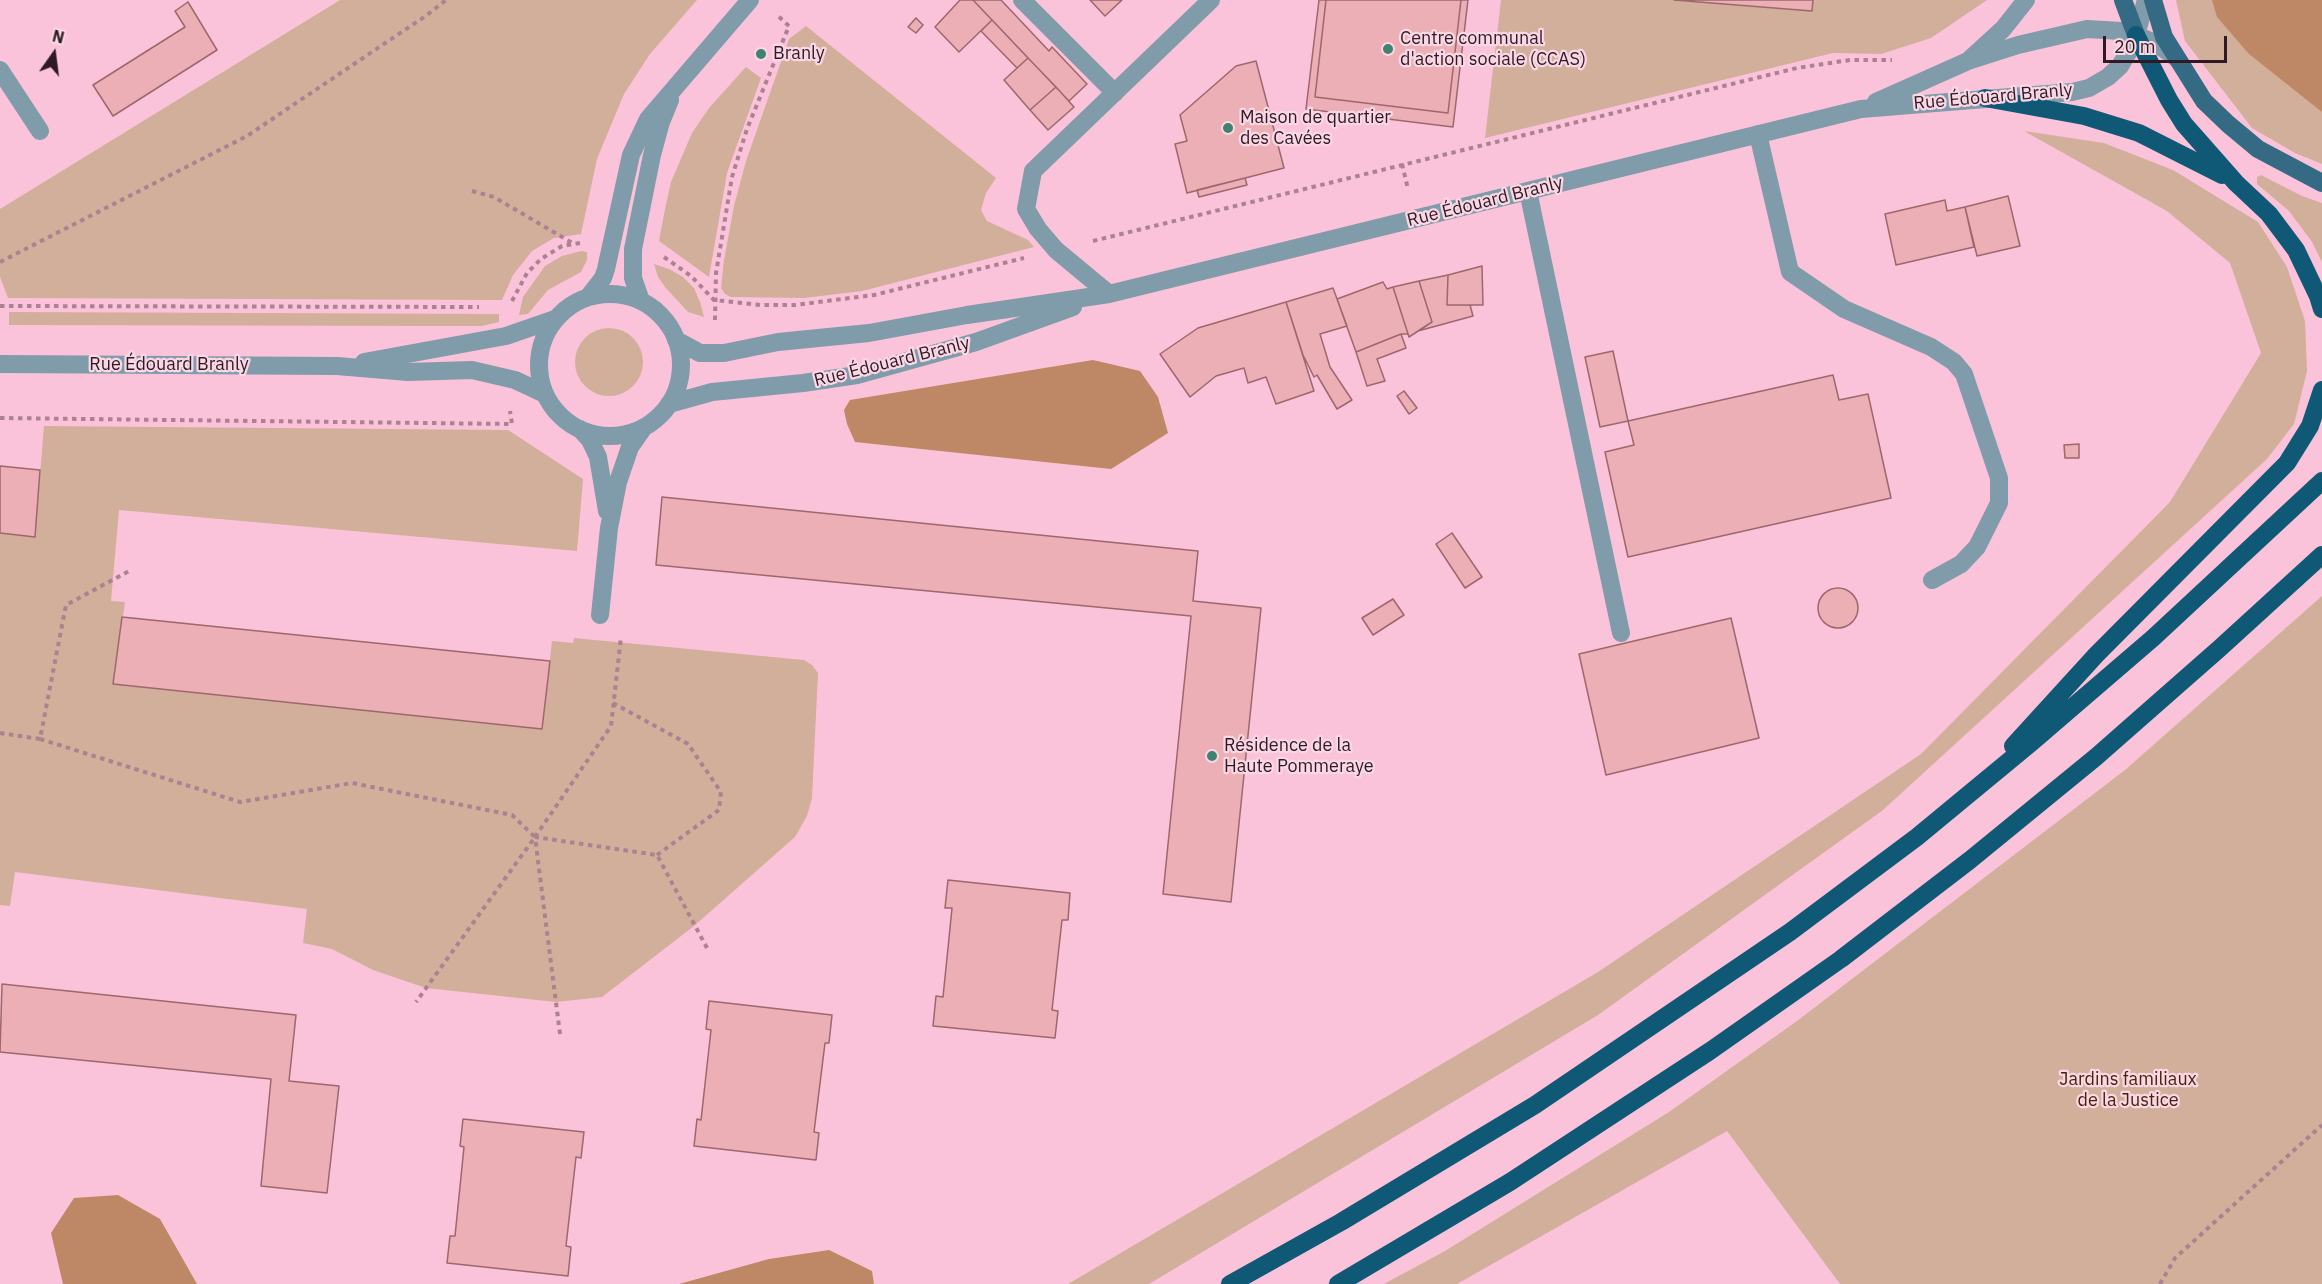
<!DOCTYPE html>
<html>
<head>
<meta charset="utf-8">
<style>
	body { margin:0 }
	#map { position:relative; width:2322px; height:1284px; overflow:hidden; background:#fbc3d9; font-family:"IBM Plex Sans",sans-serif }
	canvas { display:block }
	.north { position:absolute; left:24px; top:24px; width:60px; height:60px; -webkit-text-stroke:4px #fad7e5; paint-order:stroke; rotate:14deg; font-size:16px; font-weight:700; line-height:24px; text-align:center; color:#2f1a23 }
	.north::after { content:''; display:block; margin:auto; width:21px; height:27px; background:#2f1a23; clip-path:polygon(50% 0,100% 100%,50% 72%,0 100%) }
	.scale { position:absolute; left:2103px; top:36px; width:124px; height:27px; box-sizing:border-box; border:3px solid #2f1a23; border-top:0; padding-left:8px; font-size:18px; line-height:21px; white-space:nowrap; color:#2f1a23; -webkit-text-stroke:4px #fad7e5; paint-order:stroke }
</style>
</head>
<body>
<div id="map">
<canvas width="2322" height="1284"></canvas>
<div class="north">N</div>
<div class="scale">20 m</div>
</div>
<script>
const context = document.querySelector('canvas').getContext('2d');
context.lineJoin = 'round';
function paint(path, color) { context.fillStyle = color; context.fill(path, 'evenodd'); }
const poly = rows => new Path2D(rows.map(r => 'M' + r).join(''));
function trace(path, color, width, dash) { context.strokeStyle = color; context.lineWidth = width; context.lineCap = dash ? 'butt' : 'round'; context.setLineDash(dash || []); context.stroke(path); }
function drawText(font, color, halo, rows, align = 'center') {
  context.font = font + ' "IBM Plex Sans",sans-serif'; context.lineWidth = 4.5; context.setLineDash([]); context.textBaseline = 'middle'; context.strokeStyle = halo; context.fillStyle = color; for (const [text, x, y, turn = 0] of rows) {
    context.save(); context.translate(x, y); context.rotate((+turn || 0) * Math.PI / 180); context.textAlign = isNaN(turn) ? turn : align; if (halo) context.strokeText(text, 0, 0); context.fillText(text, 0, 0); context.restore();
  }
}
paint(poly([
	[340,0,697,0,650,54,624,94,597,159,581,234,554,238,532,251,513,275,502,300,8,298,0,277,0,209],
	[1501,0,1674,0,1812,11,1813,0,1987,0,1931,38,1881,54,1833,53,1485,138],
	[2176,0,2322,0,2322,164,2295,153,2252,128,2185,41],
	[806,26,996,178,986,193,981,210,987,221,1028,240,1034,247,862,291,804,298,731,297,725,294,721,288,724,260,734,206,746,161,789,39],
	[746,67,761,78,727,173,709,277,659,241,664,214,671,182,692,133,709,108],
	[2024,131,2104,143,2173,170,2258,222,2287,267,2305,321,2307,371,2294,424,2267,459,1883,810,1598,1015,1149,1284,1068,1284,1598,972,1921,754,2170,502,2261,353,2230,263,2167,211],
	[2261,175,2302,196,2322,203,2322,262,2312,242,2289,211,2257,184,2257,177],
	[581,251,587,252,587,260,581,272,548,290,528,314,519,315,523,297,545,266,562,256],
	[654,264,669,269,683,277,694,288,700,302,704,317,688,312,665,287,658,277],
	[9,312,499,314,499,322,482,326,441,326,9,325],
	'575 362a34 34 0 1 1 68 0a34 34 0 1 1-68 0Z',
	[44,426,508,430,583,479,577,551,119,510,111,601,125,602,114,684,542,729,552,641,573,643,574,638,804,660,812,665,818,673,812,798,807,816,795,837,694,926,602,997,556,1002,426,988,373,970,332,949,303,943,307,909,15,872,10,906,0,905,0,533,35,536],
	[2322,596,2322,1284,1840,1284,1727,1131,1457,1284,1384,1284,1445,1251,1669,1112,1797,1021,2125,770]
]), '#d2af9a');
paint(poly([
	[2212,0,2322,0,2322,112,2249,54,2217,17],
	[1093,360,1140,371,1158,397,1168,433,1111,469,855,442,847,424,844,410,850,400],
	[118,1195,160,1219,197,1284,63,1284,51,1233,74,1198],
	[829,1250,872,1271,874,1284,679,1284,769,1259]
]), '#be8765');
const building = poly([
	[960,0,973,0,992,20,959,52,935,27,960,0],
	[973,0,1001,0,1049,51,1052,47,1087,84,1069,101,973,0],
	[1090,0,1122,0,1105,16,1090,0],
	[1319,0,1326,0,1315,97,1448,113,1461,0,1468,0,1453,127,1306,109,1319,0],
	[1326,0,1461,0,1448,113,1315,97,1326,0],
	[1674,0,1813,0,1812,11,1674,0],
	[188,2,217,50,113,116,93,85,185,27,175,11,188,2],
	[916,18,923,25,916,33,908,27,916,18],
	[992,20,1028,58,1017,68,981,31,992,20],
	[1028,58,1056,87,1030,110,1004,80,1028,58],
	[1256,61,1284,168,1187,193,1175,144,1187,141,1180,115,1236,66,1256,61],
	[1056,87,1074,107,1048,130,1030,110,1056,87],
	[1245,178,1247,185,1199,197,1197,190,1245,178],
	[2008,196,2020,246,1977,256,1965,207,2008,196],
	[1945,200,1947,211,1965,207,1974,247,1896,265,1885,214,1945,200],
	[1482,266,1483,305,1447,305,1448,275,1482,266],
	[1448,275,1447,305,1470,305,1473,316,1418,331,1432,322,1419,281,1448,275],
	[1419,281,1432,322,1409,337,1393,287,1419,281],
	[1383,282,1387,289,1393,287,1408,334,1401,334,1356,352,1337,299,1383,282],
	[1333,288,1347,326,1320,334,1330,367,1352,400,1337,409,1317,375,1314,377,1303,355,1286,302,1333,288],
	[1286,302,1314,391,1276,404,1266,377,1248,383,1244,368,1216,376,1190,397,1160,354,1198,328,1286,302],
	[1401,334,1406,348,1377,359,1385,381,1367,386,1356,352,1401,334],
	[1613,351,1628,421,1600,427,1585,357,1613,351],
	[1833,375,1839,400,1868,394,1891,498,1628,557,1605,452,1634,445,1628,421,1833,375],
	[1404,391,1417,408,1409,414,1397,396,1404,391],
	[2079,444,2079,458,2065,458,2064,445,2079,444],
	[0,466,40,470,35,537,0,533,0,466],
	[662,497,1198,551,1193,601,1261,608,1231,902,1163,894,1191,616,656,565,662,497],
	[1452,533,1482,577,1465,588,1436,544,1452,533],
	'1818 608a20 20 0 1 1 40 0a20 20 0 1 1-40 0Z',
	[1393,599,1404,615,1373,635,1362,618,1393,599],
	[122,617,550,661,542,729,113,684,122,617],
	[1731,618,1759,738,1606,775,1579,654,1731,618],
	[948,880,1070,893,1068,920,1062,920,1052,1010,1058,1011,1055,1038,933,1026,936,996,943,997,948,948,952,908,945,908,948,880],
	[2,984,296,1015,289,1081,339,1086,327,1193,261,1186,271,1079,0,1052,2,984],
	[709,1001,832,1015,829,1043,825,1043,814,1132,819,1133,816,1160,694,1146,697,1119,701,1120,711,1030,706,1029,709,1001],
	[463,1119,584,1132,581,1158,576,1157,566,1246,571,1247,568,1276,447,1263,450,1236,455,1236,464,1147,460,1146,463,1119]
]);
paint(building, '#ebafb5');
trace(building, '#9d676d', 1.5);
trace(poly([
	[1402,164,1408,189],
	[472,191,494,197,574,244],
	[1093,241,1797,68,1850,60,1892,60],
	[664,257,691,276,714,300,760,305,795,305,874,295,1024,258],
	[0,262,247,136,427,15,446,0],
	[512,301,527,273,541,259,562,246,580,243],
	[0,306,479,307],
	[715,320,716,273,732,177,747,129,789,26,777,15],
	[0,418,512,424,510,411],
	[613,703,688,744,721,792,719,810,657,855],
	[0,733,40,739,66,605,131,570],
	[40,739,240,802,352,783,512,815,535,837,416,1002],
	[535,837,611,726,621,637],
	[560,1034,535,837,657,855,707,948],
	[2160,1284,2175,1258,2322,1125]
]), '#ac8192', 4, [4.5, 4.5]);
trace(poly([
	[1022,0,1115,93],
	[1968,61,2018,45,2087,29,2121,31,2136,35,2155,43,2175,57],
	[0,70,40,131],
	[1876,102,1968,61,2003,29,2026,0],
	[1758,134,1790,272,1844,309,1931,347,1954,362,1964,374,1999,478,1999,503,1977,547,1961,564,1932,580],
	[1528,191,1621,633],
	'539 365a71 71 0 1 1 142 0a71 71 0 1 1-142 0Z',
	[1109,294,1056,250,1038,229,1026,209,1033,171,1211,0],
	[589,296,603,278,606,269,631,155,648,119,750,0],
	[641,301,633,278,633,249,652,155,661,122,670,100],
	[676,340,700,353,724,353,778,342,869,333,967,315,1109,294,1861,109,2072,92,2089,88,2108,77,2120,66,2129,51,2136,35,2146,0],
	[364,362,506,336,555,319],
	[0,364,337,366,408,372,472,370,515,380,545,394],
	[669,404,712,392,803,383,857,375,976,342,1073,307],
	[580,429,590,440,598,457,607,511],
	[600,615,609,528,618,482,630,447,644,427]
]), '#809baa', 18);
trace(poly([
	[2123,0,2136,35],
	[2153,0,2164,37,2204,101,2228,124,2258,149,2322,183]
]), '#356a84', 18);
trace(poly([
	[2136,35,2169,100,2184,124,2236,183,2269,214,2296,250,2318,296,2322,309],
	[1985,98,2084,116,2139,133,2222,175],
	[2013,746,2096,655,2287,463,2310,426,2322,390],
	[1230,1284,1341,1222,1535,1105,1790,932,1917,837,2032,742,2153,638,2322,481],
	[1338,1284,1510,1182,1710,1051,1841,959,1970,860,2096,757,2220,648,2322,555]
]), '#0f5876', 18);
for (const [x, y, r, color] of [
	[1388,49,6,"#42816f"],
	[761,54,6,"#42816f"],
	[1228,128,6,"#42816f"],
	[1212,756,6,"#42816f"]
]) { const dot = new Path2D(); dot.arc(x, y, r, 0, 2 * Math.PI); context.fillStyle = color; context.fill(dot); trace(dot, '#fad7e5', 2); }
drawText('18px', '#2f1a23', '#fad7e5', [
	["Centre communal",1400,39],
	["d'action sociale (CCAS)",1400,60],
	["Branly",773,54],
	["Maison de quartier",1240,118],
	["des Cavées",1240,139],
	["Résidence de la",1224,746],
	["Haute Pommeraye",1224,767]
], 'left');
drawText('18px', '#2f1a23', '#fad7e5', [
	["Rue Édouard Branly",1993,97,-5],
	["Rue Édouard Branly",1485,202,-14],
	["Rue Édouard Branly",892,362,-14],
	["Rue Édouard Branly",169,365]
]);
drawText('18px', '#482308', '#fad7e5', [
	["Jardins familiaux",2128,1080],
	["de la Justice",2128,1101]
]);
</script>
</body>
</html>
